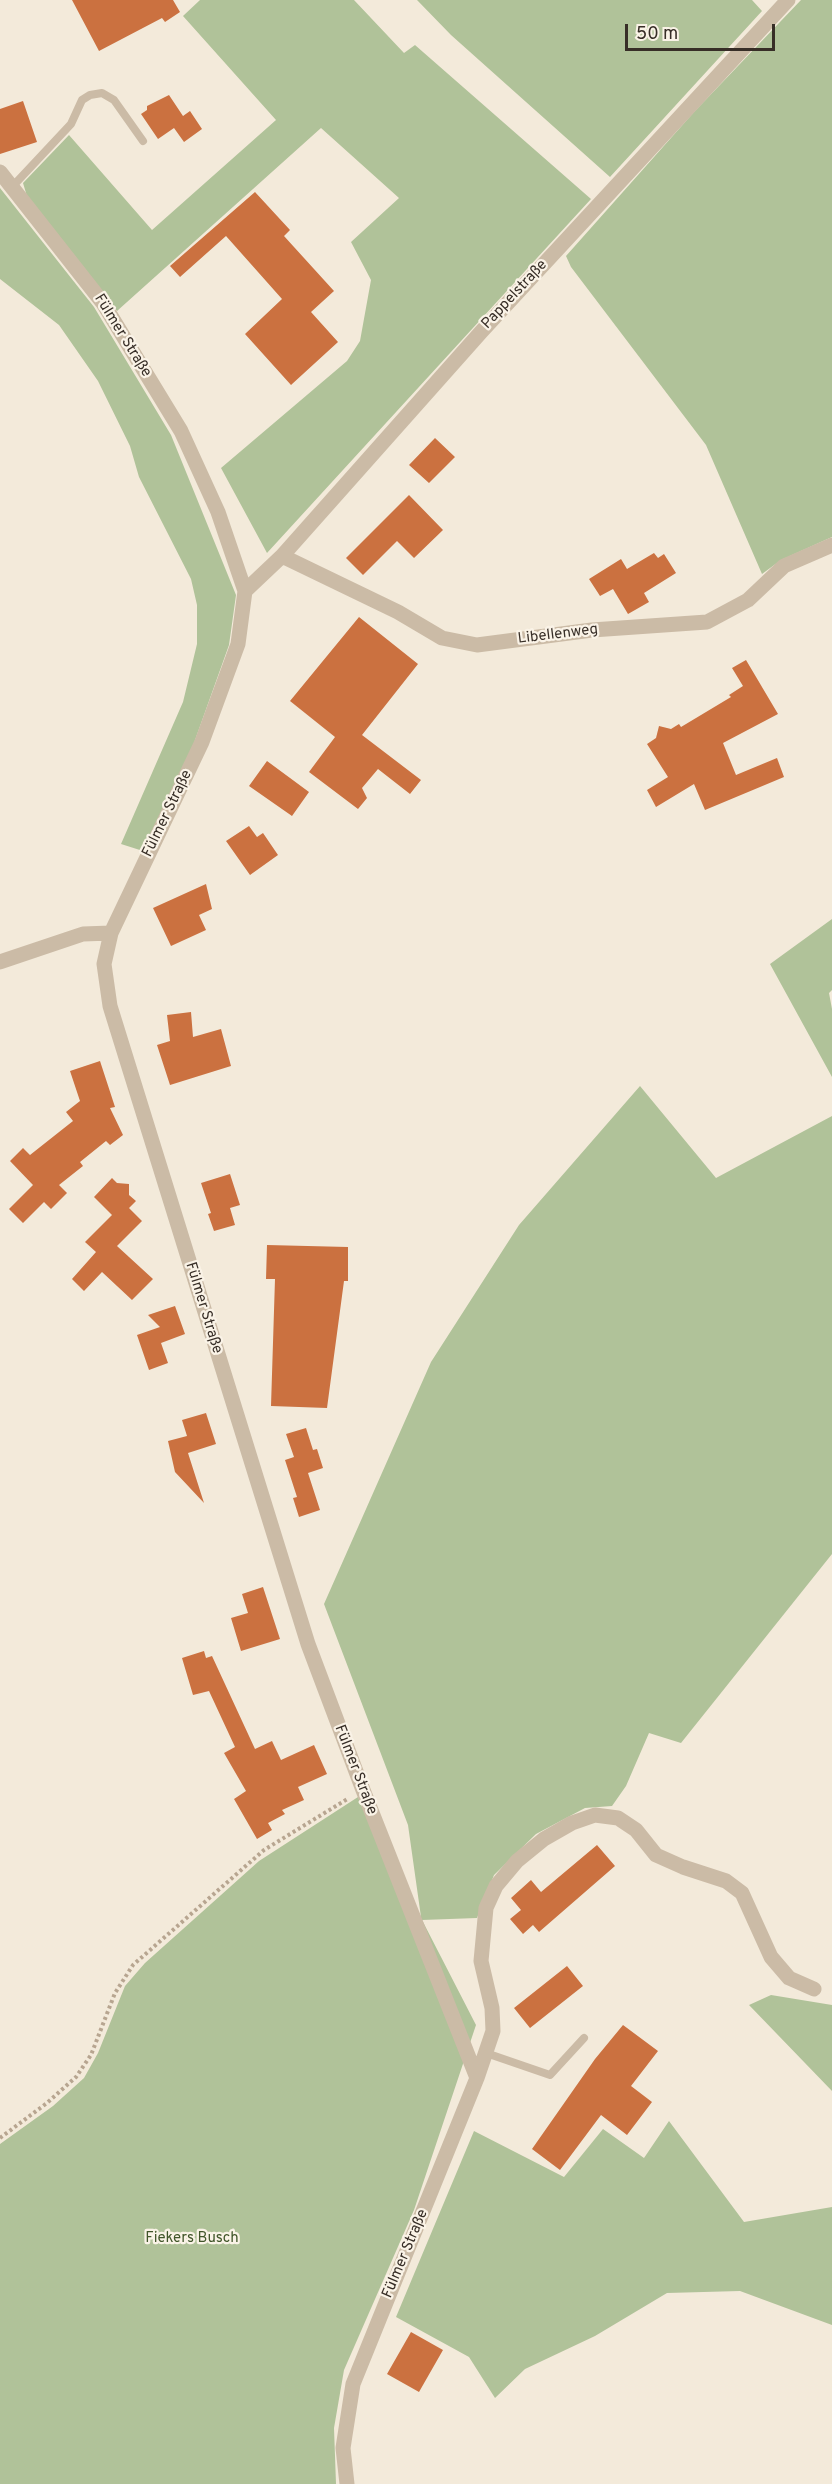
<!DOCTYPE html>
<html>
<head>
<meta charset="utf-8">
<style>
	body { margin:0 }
	#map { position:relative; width:832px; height:2484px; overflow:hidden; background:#f3eada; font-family:Overpass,sans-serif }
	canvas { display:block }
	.scale { position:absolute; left:625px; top:24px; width:150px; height:27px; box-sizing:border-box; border:3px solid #372e27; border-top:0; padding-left:8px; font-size:18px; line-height:21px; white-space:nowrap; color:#372e27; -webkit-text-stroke:4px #faf3e7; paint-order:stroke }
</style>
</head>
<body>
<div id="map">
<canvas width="832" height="2484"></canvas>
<div class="scale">50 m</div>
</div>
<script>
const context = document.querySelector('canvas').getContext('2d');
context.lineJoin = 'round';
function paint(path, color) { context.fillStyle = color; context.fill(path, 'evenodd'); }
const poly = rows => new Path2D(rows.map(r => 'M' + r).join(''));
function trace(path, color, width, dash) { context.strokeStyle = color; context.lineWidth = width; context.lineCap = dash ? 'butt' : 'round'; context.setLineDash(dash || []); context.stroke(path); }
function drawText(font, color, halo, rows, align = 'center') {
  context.font = font + ' Overpass,sans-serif'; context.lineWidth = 4.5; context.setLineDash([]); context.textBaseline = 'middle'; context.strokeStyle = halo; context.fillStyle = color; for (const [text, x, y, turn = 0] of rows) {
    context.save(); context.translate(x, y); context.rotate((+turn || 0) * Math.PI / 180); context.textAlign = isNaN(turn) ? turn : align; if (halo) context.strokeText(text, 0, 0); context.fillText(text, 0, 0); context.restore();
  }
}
paint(poly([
	[200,0,354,0,404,53,415,45,591,199,267,553,221,468,347,361,360,341,371,280,351,242,399,198,321,128,117,311,29,203,23,183,69,135,152,230,276,120,183,16],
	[417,0,752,0,762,11,610,177,451,35],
	[801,0,832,0,832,537,781,560,762,574,706,445,571,267,566,256,694,112],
	[0,188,94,307,171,435,236,595,229,645,194,743,143,851,121,844,183,702,197,644,197,605,191,579,139,477,130,446,98,381,59,325,0,279],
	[832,919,832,990,829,993,832,1009,832,1077,770,964],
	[640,1086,716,1178,832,1116,832,1554,681,1743,649,1733,626,1786,612,1806,585,1808,536,1834,494,1875,477,1918,422,1920,476,2025,414,2210,344,2370,334,2428,336,2484,0,2484,0,2144,53,2106,84,2078,98,2053,125,1986,145,1963,259,1861,358,1797,421,1917,408,1825,324,1604,431,1362,519,1225],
	[771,1995,832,2005,832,2091,749,2005],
	[669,2121,744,2222,832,2207,832,2325,740,2291,667,2293,595,2336,525,2369,495,2398,469,2357,396,2317,474,2131,564,2177,603,2129,644,2158]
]), '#b0c299');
paint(poly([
	[72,0,173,0,180,12,165,22,162,18,99,51],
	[169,95,183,116,190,111,202,129,184,142,174,128,158,139,141,114,147,110,147,106],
	[23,101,37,142,0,154,0,109],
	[255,192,290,230,284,236,334,291,311,312,338,342,291,385,245,334,282,299,226,236,180,277,170,266],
	[435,438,455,457,429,483,409,465],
	[409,495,443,530,414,558,397,541,363,575,346,558],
	[654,553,658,558,664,554,676,573,644,593,649,602,628,614,613,589,600,596,589,579,621,559,627,569],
	[359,617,418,664,362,735,421,780,410,794,378,769,362,788,367,798,358,809,309,772,335,737,290,701],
	[746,660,778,714,723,743,736,775,777,758,784,777,705,810,694,784,656,807,647,790,668,777,647,744,656,738,659,726,671,729,679,724,681,727,731,697,729,695,743,686,732,668],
	[267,761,309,792,292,816,249,786],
	[249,826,257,837,263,833,278,855,250,875,226,841],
	[206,884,212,909,199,915,206,930,171,946,153,908],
	[191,1012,193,1037,221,1029,231,1066,170,1085,157,1045,170,1041,167,1015],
	[100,1061,115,1107,110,1108,123,1135,110,1145,106,1141,80,1162,83,1166,59,1185,67,1193,51,1209,44,1202,23,1223,9,1209,33,1185,10,1161,23,1148,30,1155,73,1121,66,1112,80,1101,70,1071],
	[230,1174,240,1205,230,1208,235,1225,214,1231,208,1214,211,1213,201,1183],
	[112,1178,117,1183,129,1184,129,1195,136,1201,129,1208,142,1221,117,1246,153,1279,132,1300,102,1272,84,1291,72,1279,96,1252,85,1242,112,1215,94,1197],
	[267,1245,348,1247,348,1281,344,1281,327,1408,271,1406,275,1279,266,1279],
	[175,1306,185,1334,161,1343,168,1363,149,1370,137,1335,160,1327,148,1315],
	[206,1413,216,1444,188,1453,204,1503,175,1472,168,1441,187,1436,182,1420],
	[306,1428,313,1450,317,1449,323,1468,308,1473,320,1510,299,1517,293,1498,297,1497,285,1460,294,1457,286,1434],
	[263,1587,280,1639,241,1651,231,1618,248,1613,242,1594],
	[204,1651,206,1658,212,1656,255,1749,272,1741,281,1760,314,1745,327,1774,298,1787,304,1800,282,1810,285,1814,268,1823,272,1830,257,1839,234,1799,246,1791,224,1753,235,1747,209,1691,193,1695,182,1658],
	[597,1845,615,1866,539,1932,533,1925,523,1934,510,1919,521,1910,511,1898,531,1880,541,1892],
	[567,1966,583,1986,530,2028,514,2008],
	[623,2025,658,2051,631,2086,652,2102,627,2135,601,2115,560,2170,532,2149,595,2059],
	[411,2332,443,2350,419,2392,387,2374]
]), '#cb7140');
trace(poly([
	[0,2138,47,2103,76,2077,91,2055,115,1993,133,1965,264,1850,349,1798]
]), '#b7a590', 4, [3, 3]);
trace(poly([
	[12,187,71,124,82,100,90,95,102,93,114,100,143,141],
	[486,2053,550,2075,584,2038]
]), '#cbbba6', 8);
trace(poly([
	[0,172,103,303,181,431,218,512,245,591,238,644,202,742,111,933,104,964,110,1006,308,1644,363,1790,477,2078,353,2384,343,2448,347,2484],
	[282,556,398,612,442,638,477,645,592,630,707,622,748,600,784,566,832,545],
	[245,591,282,556,481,332,788,0],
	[0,962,83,934,111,933],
	[477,2078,493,2031,492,2008,481,1961,486,1908,496,1886,517,1861,544,1839,572,1823,595,1815,618,1818,636,1830,656,1855,683,1867,726,1881,742,1893,771,1957,789,1978,814,1989]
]), '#cbbba6', 15);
drawText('15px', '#372e27', '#faf3e7', [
	["Pappelstraße",515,295,-47],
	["Fülmer Straße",122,336,58],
	["Libellenweg",558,635,-7],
	["Fülmer Straße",168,814,-64],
	["Fülmer Straße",203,1308,73],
	["Fülmer Straße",355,1770,69],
	["Fülmer Straße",406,2254,-67]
]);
drawText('15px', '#41562a', '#faf3e7', [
	["Fiekers Busch",192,2239]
]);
</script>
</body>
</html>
